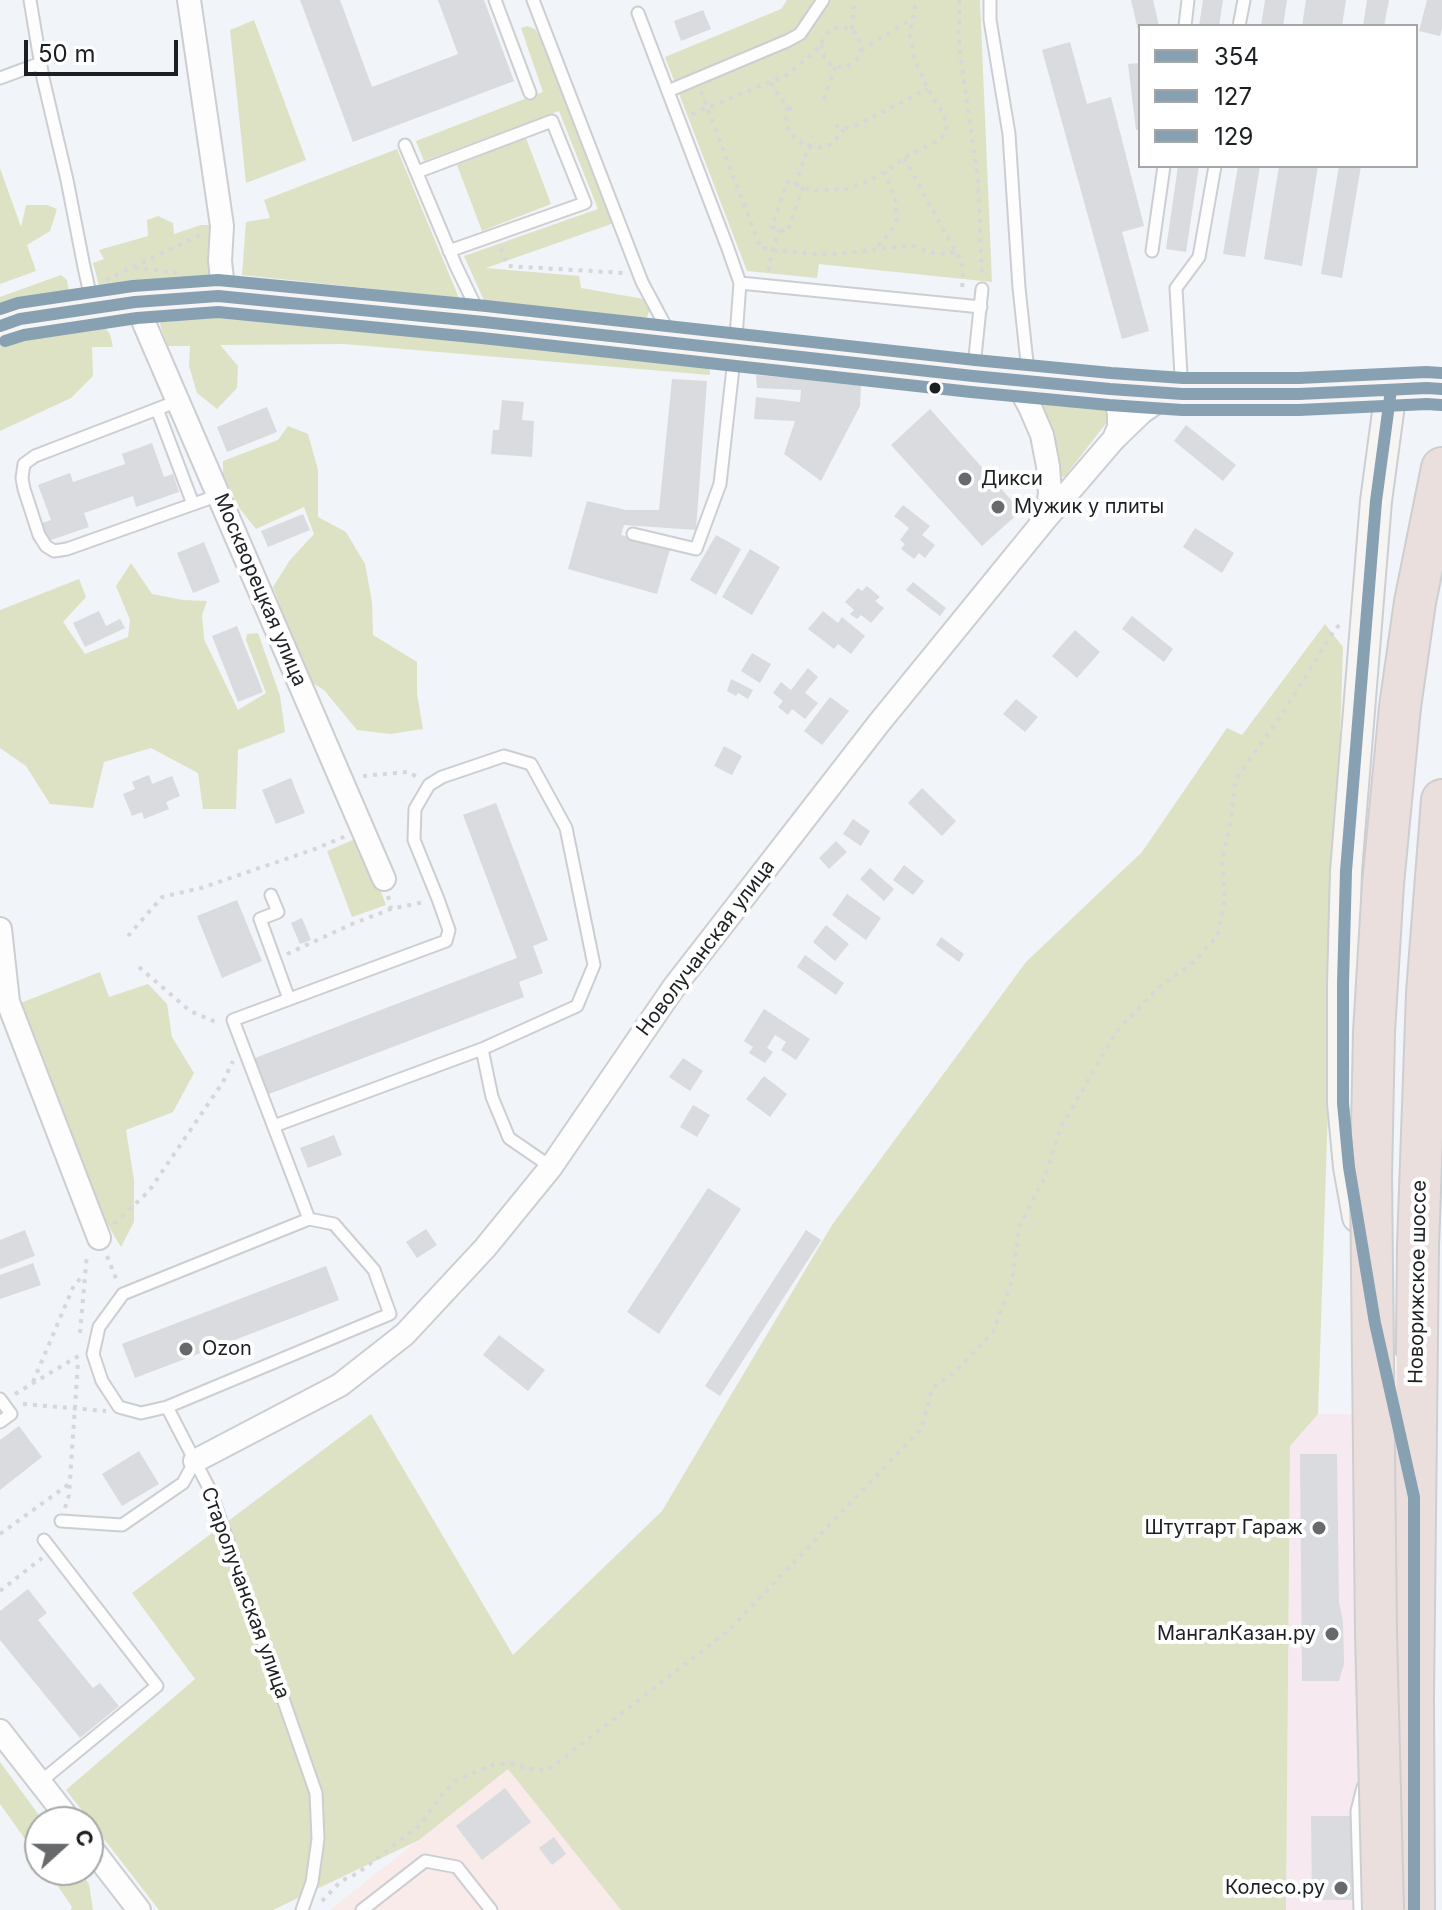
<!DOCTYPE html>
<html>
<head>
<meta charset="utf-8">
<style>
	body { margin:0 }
	#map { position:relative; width:1442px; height:1910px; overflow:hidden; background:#f1f4f8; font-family:Inter,sans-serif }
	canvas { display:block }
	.legend { position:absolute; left:1138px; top:24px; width:280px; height:144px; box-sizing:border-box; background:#fff; border:2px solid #a5a6a7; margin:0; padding:10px 14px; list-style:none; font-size:24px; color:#1d2022 }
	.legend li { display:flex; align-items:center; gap:16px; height:40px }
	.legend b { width:40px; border:2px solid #a5a6a7 }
	.north { position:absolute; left:24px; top:1806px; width:80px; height:80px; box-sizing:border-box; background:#fff; border:2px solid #a5a6a7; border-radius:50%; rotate:69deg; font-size:22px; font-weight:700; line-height:32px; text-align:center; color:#1d2022 }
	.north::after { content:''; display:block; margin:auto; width:28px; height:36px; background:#676a6d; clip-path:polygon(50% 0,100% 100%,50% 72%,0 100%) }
	.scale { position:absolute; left:24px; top:40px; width:154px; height:36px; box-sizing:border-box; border:4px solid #1d2022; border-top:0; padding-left:10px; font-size:24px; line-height:28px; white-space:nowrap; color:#1d2022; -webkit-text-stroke:6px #fff; paint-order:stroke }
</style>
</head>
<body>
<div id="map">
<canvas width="1442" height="1910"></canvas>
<ul class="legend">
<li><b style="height:10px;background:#88a1b2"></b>354</li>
<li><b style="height:10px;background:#88a1b2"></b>127</li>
<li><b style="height:10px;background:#88a1b2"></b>129</li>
</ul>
<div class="north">С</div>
<div class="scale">50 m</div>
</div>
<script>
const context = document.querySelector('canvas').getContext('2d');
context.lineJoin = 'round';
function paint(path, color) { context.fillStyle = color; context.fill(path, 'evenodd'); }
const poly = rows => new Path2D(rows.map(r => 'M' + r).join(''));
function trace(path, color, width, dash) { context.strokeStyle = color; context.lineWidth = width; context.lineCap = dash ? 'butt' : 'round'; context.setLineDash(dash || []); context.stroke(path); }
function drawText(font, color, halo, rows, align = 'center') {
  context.font = font + ' Inter,sans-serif'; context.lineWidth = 8; context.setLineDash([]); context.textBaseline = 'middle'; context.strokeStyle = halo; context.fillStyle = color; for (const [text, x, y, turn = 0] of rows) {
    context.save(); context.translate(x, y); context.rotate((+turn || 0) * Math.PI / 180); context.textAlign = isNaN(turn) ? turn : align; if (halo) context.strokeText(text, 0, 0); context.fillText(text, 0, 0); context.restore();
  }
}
paint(poly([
	[1318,1414,1361,1414,1370,1910,1286,1910,1290,1445]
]), '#f6eaf0');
paint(poly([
	[509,1768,621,1910,330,1910]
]), '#f8ebe9');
paint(poly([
	[787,0,980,0,992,282,819,264,817,278,747,271,665,57,781,9],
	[254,20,306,160,246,183,230,30],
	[527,26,535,29,540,37,614,223,486,268,579,276,581,288,644,299,650,309,646,320,486,305,464,256,598,209,559,111,424,161,416,141,543,92,521,28],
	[526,138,551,204,482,231,457,165],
	[397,149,459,298,242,275,246,222,270,218,264,200],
	[0,168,21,227,26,205,47,205,57,209,50,231,27,245,36,271,0,284],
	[158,216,173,223,174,234,201,225,212,225,212,289,102,297,93,263,104,259,99,250,148,236,147,220],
	[61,275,67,280,69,291,65,305,0,321,0,297],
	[199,304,709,356,710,375,344,344,220,345,238,366,237,388,217,409,197,393,189,366,190,346,168,346,160,325,163,310],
	[98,319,110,334,113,347,92,347,93,376,71,398,0,431,0,337],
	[1055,397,1101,402,1108,407,1108,421,1065,476,1062,477,1043,410,1043,406,1048,398],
	[288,426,308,434,318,470,318,517,346,532,365,564,372,602,373,635,417,662,417,694,423,729,390,734,357,730,324,690,308,680,273,587,290,560,314,534,304,507,256,529,240,509,223,475,223,461,278,440],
	[131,563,152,594,183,600,207,601,202,615,204,639,238,710,266,693,246,640,247,634,258,633,280,696,285,732,238,750,236,809,203,809,198,773,151,748,104,762,93,808,50,804,26,766,0,748,0,610,79,579,86,597,63,622,85,654,128,637,130,620,116,586],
	[1325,624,1343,647,1318,1414,1290,1446,1286,1910,621,1910,508,1769,419,1840,273,1910,159,1910,66,1790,195,1679,132,1593,371,1414,513,1655,662,1511,832,1225,1026,962,1142,852,1227,728,1242,735],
	[360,837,386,905,352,917,327,851],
	[100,972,109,997,148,984,167,1004,172,1037,194,1073,173,1112,126,1130,134,1180,134,1222,121,1247,94,1202,18,1004],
	[0,1762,44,1822,40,1822,40,1860,0,1804],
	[47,1870,79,1870,89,1884,93,1910,71,1910,72,1907]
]), '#dde2c4');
paint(poly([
	[300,0,340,0,372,87,458,54,438,0,484,0,514,81,353,142],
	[1131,0,1153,0,1159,26,1140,26,1139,34],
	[1203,0,1223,0,1219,26,1199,26],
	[1265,0,1287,0,1283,26,1261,26],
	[1306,0,1346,0,1342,26,1302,26],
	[1367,0,1389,0,1384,26,1363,26],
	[1427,0,1442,0,1442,28,1440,36,1419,31],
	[703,10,711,29,681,41,674,21],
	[1070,42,1087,104,1111,97,1144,226,1122,232,1149,331,1122,339,1042,50],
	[1140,63,1140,130,1136,130,1128,64],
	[1178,166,1199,166,1186,252,1166,249],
	[1238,166,1260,166,1245,257,1223,254],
	[1279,166,1318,166,1302,266,1264,259],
	[1339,166,1361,166,1342,278,1321,274],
	[756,375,861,384,860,406,821,481,784,454,795,421,754,419,756,397,800,402,801,390,757,388],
	[672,379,707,381,696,530,624,525,621,535,670,549,657,594,568,569,587,501,626,510,659,510],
	[502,400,524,402,522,420,534,421,532,457,491,454,493,430,499,430],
	[267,407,277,432,227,452,217,427],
	[930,409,1021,511,982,546,891,445],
	[1186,425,1236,465,1223,481,1174,441],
	[152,443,164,477,173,474,179,492,136,507,133,496,84,513,89,527,48,541,42,523,51,520,38,485,70,473,73,482,125,464,122,454],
	[903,505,930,526,922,535,935,545,925,558,919,553,914,559,901,549,905,544,900,540,909,528,894,516],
	[303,514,310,530,268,547,261,531],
	[1195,528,1234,553,1222,573,1183,547],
	[716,535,741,549,716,595,690,580],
	[204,542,220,582,193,593,177,553],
	[750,549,780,567,752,615,722,597],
	[913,582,946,608,940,616,906,590],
	[867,586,880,597,875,601,884,608,871,623,861,615,857,619,850,614,854,610,845,602,858,588,862,591],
	[99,611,106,626,120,619,125,628,85,647,73,623],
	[823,611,838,623,842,617,865,636,851,654,838,644,834,649,808,629],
	[1132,616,1173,649,1164,662,1122,629],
	[237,626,263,692,238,702,212,636],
	[1075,630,1100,652,1077,678,1052,656],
	[752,653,771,664,760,683,741,671],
	[808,668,818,677,805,693,818,703,805,719,792,709,788,715,778,707,783,701,773,693,781,682,791,690],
	[731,679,753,690,748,699,738,693,736,696,727,691],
	[830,697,849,711,822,745,804,731],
	[1016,699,1038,717,1025,732,1003,714],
	[724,746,742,756,732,775,714,766],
	[149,775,152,784,172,776,180,796,166,802,169,809,144,819,142,812,132,816,123,794,135,789,132,782],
	[291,778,305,813,276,824,262,790],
	[922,788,956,821,942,836,908,803],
	[496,803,548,940,533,946,543,973,519,982,524,997,269,1094,255,1058,517,958,463,815],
	[853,819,870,831,861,846,843,834],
	[836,841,847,852,829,869,819,858],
	[904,865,924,881,913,895,893,880],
	[870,868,894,889,884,901,860,879],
	[847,894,881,918,866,940,832,915],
	[237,900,262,961,222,978,197,916],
	[302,918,311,940,300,944,291,923],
	[826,925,849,944,835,961,813,942],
	[941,937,964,954,959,962,936,945],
	[805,955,844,983,836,995,797,967],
	[764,1009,810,1039,796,1060,781,1050,786,1042,775,1035,767,1048,773,1052,765,1063,749,1053,753,1047,744,1041],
	[683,1058,703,1071,690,1091,669,1077],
	[764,1076,787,1094,770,1117,746,1099],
	[693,1105,710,1115,697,1137,680,1127],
	[334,1135,342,1155,308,1168,300,1148],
	[708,1188,741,1209,659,1334,627,1312],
	[426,1229,437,1245,417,1258,406,1242],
	[25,1230,35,1256,0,1269,0,1240],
	[806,1230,821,1240,720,1396,705,1386],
	[33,1263,41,1285,0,1299,0,1275],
	[326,1266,339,1300,135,1378,122,1344],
	[499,1335,545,1370,528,1391,483,1355],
	[19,1426,42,1457,0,1490,0,1440],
	[139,1451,159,1484,122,1506,102,1474],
	[1300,1454,1337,1454,1339,1602,1343,1621,1344,1664,1339,1681,1302,1681],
	[28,1589,47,1613,38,1620,93,1688,100,1683,119,1706,80,1738,0,1640,0,1611],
	[505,1788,531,1822,482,1860,456,1826],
	[1311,1816,1352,1816,1353,1900,1312,1900],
	[554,1837,566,1854,552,1865,539,1848]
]), '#d9dbde');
const lane = poly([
	[30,0,43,78,67,180,84,267,93,307],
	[495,0,530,93],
	[533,0,642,282,673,340],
	[990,0,990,20,1009,134,1019,288,1029,381],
	[1185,26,1188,0],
	[1239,26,1244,0],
	[0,78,41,63],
	[668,91,787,41,800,34,823,0],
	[405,145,456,266,481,318],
	[417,172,552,121,585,203,449,251],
	[1152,251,1164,166],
	[740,283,981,307],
	[973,376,982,289],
	[1182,393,1176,288,1199,257,1215,166],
	[178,401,35,456,24,464,22,478,24,489,39,535,46,546,54,551,67,549,219,495],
	[157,409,193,504],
	[633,534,696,549,720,484,735,350,740,283,727,246,638,13],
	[271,895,278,912,260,919,289,999],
	[482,1049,492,1097,509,1138,551,1167],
	[274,1126,482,1049,577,1006,594,965,566,828,531,764,504,756,442,777,429,785,415,809,414,840,438,899,449,930,446,941,233,1020,309,1219,123,1294,99,1327,93,1354,102,1381,119,1407,141,1413,167,1407,210,1490,316,1793,318,1839,312,1882,302,1910],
	[0,1399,11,1414,0,1422],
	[167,1407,390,1314,374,1270,334,1224,309,1219],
	[61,1521,122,1525,183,1483,195,1461],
	[40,1782,157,1686,44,1540],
	[362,1910,425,1861,457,1867,491,1910],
	[1360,1910,1357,1811,1363,1787]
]);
const street = poly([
	[189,0,222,226,220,261,222,279,218,296],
	[135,302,384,879],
	[1015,380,1030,407,1042,435,1048,466,1050,493,1047,517],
	[1110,389,1117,403,1119,415,1119,427,1114,439],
	[0,929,8,1002,99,1238],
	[195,1461,340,1385,405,1334,485,1248,551,1167,674,987,879,723,1047,517,1114,439,1142,412,1155,403,1166,397,1176,395],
	[0,1731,71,1822],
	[88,1844,139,1910]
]);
const secondary = poly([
	[0,326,20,319,94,308,135,302,218,296,484,322,973,376,1110,389,1182,394,1299,394,1427,388,1442,389],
	[1358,1217,1349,1167,1343,1103,1343,984,1346,871,1376,501,1391,390],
	[1385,1366,1405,1456]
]);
const highway = poly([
	[1400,707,1415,602,1442,468],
	[1414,1910,1413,1697,1418,1246,1427,993,1442,800]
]);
trace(lane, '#ccced1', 15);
trace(street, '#ccced1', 26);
trace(secondary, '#ccced1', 34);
trace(highway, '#cdced0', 44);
trace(poly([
	[959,0,959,45,978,181,982,275],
	[852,29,853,10,856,0],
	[861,50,910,20],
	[771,83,776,92,788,107,798,112],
	[701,91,760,247,772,250,811,254,838,254,910,245,934,253,945,254,956,252],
	[824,99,835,67],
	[788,107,786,117,787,126,791,135,806,146,816,148,825,147,833,143,844,129],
	[692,114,787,75,812,54,821,44,824,37,829,31,836,28,844,27,852,30,858,35,861,50,859,57,853,63,846,67,838,67,831,65,825,59,822,52,821,44],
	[835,126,845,128,855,126,928,89],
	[904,158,961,261,963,268,962,293],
	[795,185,812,137],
	[803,187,787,232,772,227,787,182,803,187,813,191,847,189,866,182,885,172,912,153,940,140,945,134,947,126,944,115,928,89,914,58,910,35,916,0],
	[878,246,892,230,897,220,895,199,885,172],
	[501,248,508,266,624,273],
	[134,267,177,273],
	[768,271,772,252,779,230],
	[106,280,202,234],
	[363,776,408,772,417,777],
	[388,896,391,909,424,902],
	[128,936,162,897,201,888,315,849,346,836],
	[287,954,352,924,391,909],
	[139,967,190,1011,218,1023],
	[114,1224,149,1191,223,1082,233,1061],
	[107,1256,117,1281],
	[80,1333,87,1254],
	[33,1382,74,1285,84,1275],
	[15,1394,80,1355],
	[23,1404,106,1411],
	[65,1508,69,1495,78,1362],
	[0,1534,69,1484],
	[0,1591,42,1558],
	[322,1901,341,1881,358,1873,420,1825,443,1793,457,1780,492,1765,511,1763,528,1769,548,1770,728,1631,922,1428,932,1388,954,1373,993,1332,1012,1281,1019,1227,1044,1179,1061,1127,1116,1032,1158,988,1190,965,1217,937,1225,898,1222,859,1231,820,1235,780,1281,716,1335,629,1342,623]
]), '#d7d7d9', 4, [4, 6]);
trace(lane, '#fdfdfe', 11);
trace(street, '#fdfdfe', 22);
trace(secondary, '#f7f4f4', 30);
trace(highway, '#eadfdd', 40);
const highwayBridge = poly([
	[1383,1910,1376,1633,1371,1177,1374,1032,1383,884,1400,707]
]);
trace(highwayBridge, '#cdced0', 44, []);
trace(highwayBridge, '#eadfdd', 40);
trace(poly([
	[0,326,20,319,135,302,218,296,484,322,973,376,1110,389,1182,394,1299,394,1427,388,1442,389],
	[1391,390,1376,501,1346,871,1343,984,1343,1103,1349,1167,1375,1323,1414,1497,1414,1910]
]), '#88a1b2', 12);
trace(poly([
	[5,341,24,335,137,318,218,312,482,338,971,392,1109,405,1182,410,1299,410,1427,404,1441,405]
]), '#88a1b2', 12);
trace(poly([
	[0,309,18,303,133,286,218,280,486,306,975,360,1111,373,1183,378,1299,378,1426,372,1442,373]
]), '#88a1b2', 12);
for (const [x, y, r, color] of [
	[935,388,7,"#1d2022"],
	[965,479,8,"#676a6d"],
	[998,507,8,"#676a6d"],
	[186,1349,8,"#676a6d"],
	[1319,1528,8,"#676a6d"],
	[1332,1634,8,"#676a6d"],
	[1341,1888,8,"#676a6d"]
]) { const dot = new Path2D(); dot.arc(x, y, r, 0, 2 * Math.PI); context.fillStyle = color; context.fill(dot); trace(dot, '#fff', 3); }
drawText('20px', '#1d2022', '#fff', [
	["Дикси",981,479],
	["Мужик у плиты",1014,507],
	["Ozon",202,1349],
	["Штутгарт Гараж",1303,1528,"right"],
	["МангалКазан.ру",1316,1634,"right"],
	["Колесо.ру",1325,1888,"right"]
], 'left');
drawText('20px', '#1d2022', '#fff', [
	["Москворецкая улица",260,590,67],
	["Новолучанская улица",706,948,-53],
	["Новорижское шоссе",1418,1282,-89],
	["Старолучанская улица",245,1593,70]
]);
</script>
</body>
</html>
